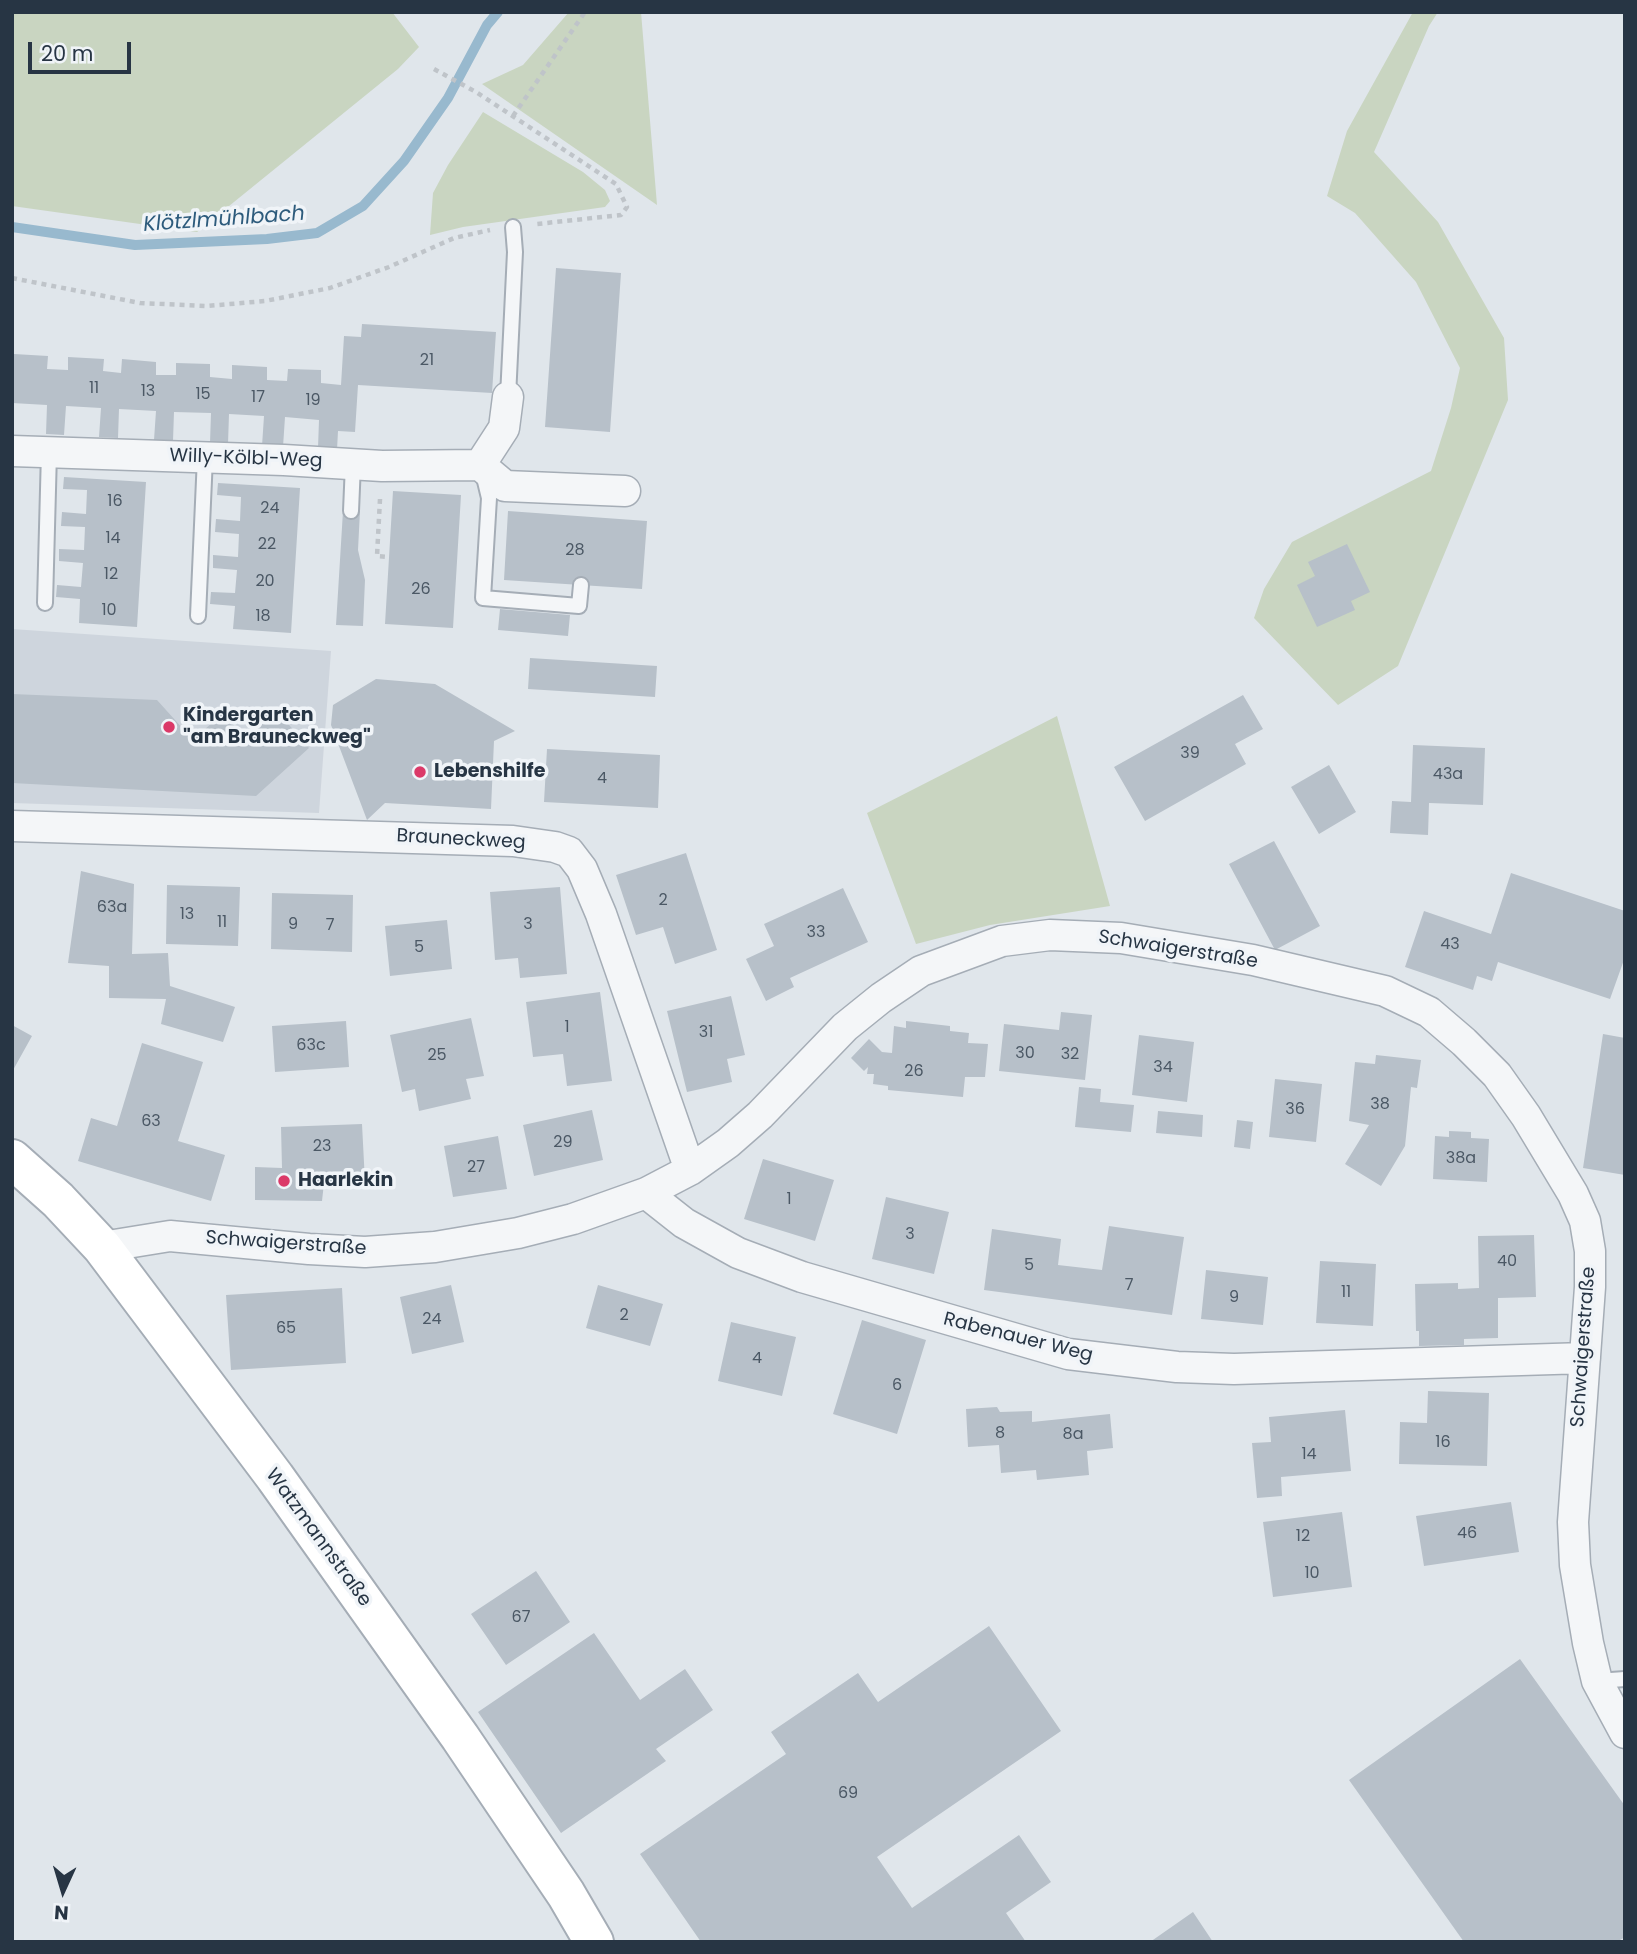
<!DOCTYPE html>
<html>
<head>
<meta charset="utf-8">
<style>
	body { margin:0 }
	#map { position:relative; width:1637px; height:1954px; overflow:hidden; background:#e0e6eb; font-family:Poppins,sans-serif }
	canvas { display:block }
	.frame { position:absolute; inset:0; border:14px solid #273544; pointer-events:none }
	.north { position:absolute; left:28px; top:1856px; width:70px; height:70px; -webkit-text-stroke:5px #f0f4f8; paint-order:stroke; rotate:184deg; font-size:19px; font-weight:700; line-height:28px; text-align:center; color:#273544 }
	.north::after { content:''; display:block; margin:auto; width:24px; height:32px; background:#273544; clip-path:polygon(50% 0,100% 100%,50% 72%,0 100%) }
	.scale { position:absolute; left:28px; top:42px; width:103px; height:32px; box-sizing:border-box; border:4px solid #273544; border-top:0; padding-left:9px; font-size:21px; line-height:24px; white-space:nowrap; color:#273544; -webkit-text-stroke:5px #f0f4f8; paint-order:stroke }
</style>
</head>
<body>
<div id="map">
<canvas width="1637" height="1954"></canvas>
<div class="frame"></div>
<div class="north">N</div>
<div class="scale">20 m</div>
</div>
<script>
const context = document.querySelector('canvas').getContext('2d');
context.lineJoin = 'round';
function paint(path, color) { context.fillStyle = color; context.fill(path, 'evenodd'); }
const poly = rows => new Path2D(rows.map(r => 'M' + r).join(''));
function trace(path, color, width, dash) { context.strokeStyle = color; context.lineWidth = width; context.lineCap = dash ? 'butt' : 'round'; context.setLineDash(dash || []); context.stroke(path); }
function drawText(font, color, halo, rows, align = 'center') {
  context.font = font + ' Poppins,sans-serif'; context.lineWidth = 7; context.setLineDash([]); context.textBaseline = 'middle'; context.strokeStyle = halo; context.fillStyle = color; for (const [text, x, y, turn = 0] of rows) {
    context.save(); context.translate(x, y); context.rotate((+turn || 0) * Math.PI / 180); context.textAlign = isNaN(turn) ? turn : align; if (halo) context.strokeText(text, 0, 0); context.fillText(text, 0, 0); context.restore();
  }
}
paint(poly([
	[12,629,331,651,319,813,12,803]
]), '#ced5dd');
paint(poly([
	[12,12,392,12,419,47,398,69,197,232,12,206],
	[569,12,641,12,657,205,482,84,523,65],
	[1413,12,1438,12,1429,26,1374,152,1438,222,1504,338,1508,400,1398,666,1338,705,1254,618,1264,589,1292,542,1431,471,1451,408,1460,368,1416,282,1355,213,1327,196,1347,131],
	[483,112,583,172,605,190,610,201,605,207,463,227,430,235,433,193,448,165],
	[1057,716,1110,906,990,925,916,944,867,813]
]), '#c9d5c1');
trace(poly([
	[12,227,135,245,267,239,317,233,363,206,404,161,448,98,487,25,498,12]
]), '#98b9ce', 10);
paint(poly([
	[556,268,621,273,610,432,545,427],
	[362,324,496,332,492,393,358,385,355,432,338,431,337,450,318,448,319,420,285,417,283,447,262,446,264,416,229,414,228,444,210,443,211,413,174,412,173,441,154,440,156,411,119,409,118,438,99,437,101,408,66,406,64,435,46,434,47,405,12,403,14,354,48,356,47,369,68,370,68,357,104,359,103,371,121,373,122,359,156,362,156,375,176,375,176,363,210,364,210,377,232,379,232,365,267,367,267,380,287,381,288,369,321,370,321,383,341,385,344,336,361,337],
	[64,477,146,482,137,627,79,623,80,599,56,597,57,585,81,587,83,563,59,561,59,549,84,550,85,527,61,526,62,512,86,514,87,490,63,489],
	[218,483,300,488,291,633,233,629,235,606,210,604,211,592,235,593,237,570,213,568,213,555,238,557,239,534,215,532,216,519,240,521,241,497,217,495],
	[393,491,461,495,453,628,385,624],
	[343,511,360,511,358,550,365,580,363,626,336,625],
	[508,511,647,521,642,589,504,580],
	[1347,544,1370,592,1351,601,1355,610,1317,627,1297,585,1315,576,1308,562],
	[500,609,570,615,568,636,498,630],
	[530,658,657,666,655,697,528,689],
	[376,679,435,684,515,731,494,741,491,809,385,803,367,820,331,725,333,705],
	[12,694,157,700,193,740,224,712,245,740,277,711,309,748,256,796,12,783],
	[1243,695,1263,729,1235,744,1246,764,1145,821,1114,767],
	[1413,745,1485,748,1483,805,1429,803,1428,835,1390,833,1392,801,1411,802],
	[547,749,660,755,658,808,544,802],
	[1329,765,1356,812,1319,834,1291,787],
	[1274,841,1320,926,1275,950,1229,864],
	[686,853,717,950,675,964,663,927,636,935,616,875],
	[81,871,134,884,132,954,168,953,170,986,235,1007,223,1042,161,1024,166,999,109,998,109,966,68,963],
	[1511,873,1625,911,1625,957,1610,999,1498,962,1492,981,1477,976,1473,990,1405,967,1424,911,1491,934],
	[167,885,240,887,238,946,166,944],
	[560,887,567,974,520,978,518,958,495,960,490,892],
	[843,888,868,942,790,978,794,987,766,1001,746,959,774,946,764,924],
	[272,893,353,895,352,952,271,949],
	[447,920,452,969,390,976,385,926],
	[600,992,612,1081,567,1086,563,1054,533,1057,526,1002],
	[731,996,745,1055,727,1059,732,1082,687,1092,667,1011],
	[1061,1012,1092,1015,1085,1080,999,1071,1004,1024,1059,1030],
	[471,1018,484,1076,466,1079,471,1099,419,1111,415,1089,402,1092,390,1035],
	[346,1021,349,1067,275,1072,272,1026],
	[906,1021,950,1026,950,1031,969,1033,968,1043,988,1044,985,1077,965,1077,963,1097,888,1090,888,1086,873,1084,874,1074,867,1074,868,1067,864,1071,851,1058,869,1039,882,1052,892,1053,894,1026,906,1028],
	[12,1025,32,1036,12,1072],
	[1603,1034,1625,1038,1625,1175,1583,1168],
	[1139,1035,1194,1042,1187,1102,1132,1095],
	[142,1043,203,1062,178,1141,225,1155,211,1201,78,1161,91,1118,117,1126],
	[1376,1055,1421,1060,1417,1088,1411,1087,1405,1146,1381,1186,1345,1164,1369,1125,1349,1121,1355,1062,1375,1064],
	[1275,1079,1322,1084,1316,1142,1269,1137],
	[1079,1087,1101,1089,1100,1102,1134,1105,1131,1132,1075,1127],
	[592,1110,603,1160,534,1176,523,1125],
	[1158,1111,1203,1115,1202,1137,1156,1133],
	[1237,1120,1253,1122,1250,1149,1234,1147],
	[362,1124,365,1182,324,1183,322,1201,255,1200,255,1167,282,1168,281,1127],
	[1449,1131,1471,1132,1471,1138,1489,1139,1487,1182,1433,1179,1435,1136,1449,1137],
	[498,1136,507,1189,453,1197,444,1146],
	[763,1159,834,1180,815,1241,744,1219],
	[886,1197,949,1212,934,1274,872,1259],
	[1109,1226,1184,1237,1172,1315,984,1290,992,1229,1061,1239,1058,1265,1102,1270],
	[1534,1235,1536,1297,1498,1298,1498,1338,1464,1339,1464,1345,1419,1346,1419,1331,1416,1331,1415,1284,1458,1283,1458,1289,1479,1288,1478,1236],
	[1320,1261,1376,1264,1373,1326,1316,1323],
	[1206,1270,1268,1277,1263,1325,1201,1319],
	[451,1285,464,1342,412,1354,400,1297],
	[598,1285,663,1304,650,1346,586,1328],
	[342,1288,346,1363,231,1370,226,1295],
	[862,1320,926,1340,897,1434,833,1414],
	[731,1322,796,1337,782,1396,718,1381],
	[1428,1391,1489,1393,1487,1466,1399,1464,1400,1422,1427,1423],
	[997,1407,1000,1412,1032,1411,1032,1422,1110,1414,1113,1448,1087,1451,1089,1475,1037,1480,1036,1470,1001,1473,999,1445,968,1447,966,1409],
	[1345,1410,1351,1471,1281,1477,1282,1496,1257,1498,1252,1443,1271,1442,1269,1417],
	[1511,1502,1519,1552,1424,1566,1416,1516],
	[1342,1512,1352,1587,1273,1597,1263,1522],
	[536,1571,570,1622,506,1665,471,1614],
	[989,1626,1061,1731,877,1857,912,1908,1019,1835,1051,1882,1006,1913,1026,1942,701,1942,640,1854,786,1754,771,1732,858,1673,878,1702],
	[594,1633,640,1700,685,1669,713,1710,656,1749,666,1761,561,1833,478,1712],
	[1520,1659,1625,1806,1625,1937,1617,1942,1464,1942,1349,1780],
	[1193,1912,1213,1942,1150,1942]
]), '#b7c0c9');
const lane = poly([
	[508,397,515,252,513,227],
	[483,473,489,498,483,598,579,606,581,585],
	[351,511,353,464],
	[45,603,49,452],
	[198,616,205,457],
	[1597,1681,1625,1679]
]);
const street = poly([
	[508,397,504,428,480,465,505,486,625,491],
	[12,451,284,460,382,466,480,465],
	[12,826,513,841,555,847,569,852,582,869,601,914,690,1170],
	[646,1193,684,1223,738,1253,802,1277,1068,1354,1177,1367,1234,1369,1585,1358],
	[102,1247,170,1236,309,1249,365,1252,435,1247,518,1233,573,1219,646,1193,690,1170,728,1143,760,1115,845,1027,881,998,921,971,1002,941,1050,935,1121,938,1253,960,1385,991,1429,1012,1464,1042,1497,1075,1526,1116,1573,1194,1585,1221,1590,1251,1590,1287,1573,1522,1575,1565,1588,1643,1597,1681,1625,1733]
]);
const secondary = poly([
	[12,1159,58,1200,102,1247,275,1477,460,1737,566,1894,594,1942]
]);
trace(lane, '#a5adb6', 18);
trace(street, '#a5adb6', 33);
trace(secondary, '#a5adb6', 42);
trace(poly([
	[434,69,476,92,616,184,627,207,621,215,537,224],
	[513,116,585,12],
	[12,278,140,303,207,306,265,301,330,288,389,267,454,238,490,230],
	[380,499,377,556,389,557]
]), '#bfc4c9', 4.5, [5, 5]);
trace(lane, '#f4f6f8', 14);
trace(street, '#f4f6f8', 30);
trace(secondary, '#fff', 38);
for (const [x, y, r, color] of [
	[169,727,7,"#db3968"],
	[420,772,7,"#db3968"],
	[284,1181,7,"#db3968"]
]) { const dot = new Path2D(); dot.arc(x, y, r, 0, 2 * Math.PI); context.fillStyle = color; context.fill(dot); trace(dot, '#f0f4f8', 2.5); }
drawText('16px', '#4b5865', null, [
	["21",427,361],
	["11",94,389],
	["13",148,392],
	["15",203,395],
	["17",258,398],
	["19",313,401],
	["16",115,502],
	["24",270,509],
	["14",113,539],
	["22",267,545],
	["28",575,551],
	["12",111,575],
	["20",265,582],
	["26",421,590],
	["10",109,611],
	["18",263,617],
	["39",1190,754],
	["43a",1448,775],
	["4",602,779],
	["2",663,901],
	["63a",112,908],
	["13",187,915],
	["11",222,923],
	["9",293,925],
	["3",528,925],
	["7",330,926],
	["33",816,933],
	["43",1450,945],
	["5",419,948],
	["1",567,1028],
	["31",706,1033],
	["63c",311,1046],
	["30",1025,1054],
	["32",1070,1055],
	["25",437,1056],
	["34",1163,1068],
	["26",914,1072],
	["38",1380,1105],
	["36",1295,1110],
	["63",151,1122],
	["29",563,1143],
	["23",322,1147],
	["38a",1461,1159],
	["27",476,1168],
	["1",789,1200],
	["3",910,1235],
	["40",1507,1262],
	["5",1029,1266],
	["7",1129,1286],
	["11",1346,1293],
	["9",1234,1298],
	["2",624,1316],
	["24",432,1320],
	["65",286,1329],
	["4",757,1359],
	["6",897,1386],
	["8",1000,1434],
	["8a",1073,1435],
	["16",1443,1443],
	["14",1309,1455],
	["46",1467,1534],
	["12",1303,1537],
	["10",1312,1574],
	["67",521,1618],
	["69",848,1794]
]);
drawText('19px', '#273544', '#f0f4f8', [
	["Willy-Kölbl-Weg",246,459,2],
	["Brauneckweg",461,840,3],
	["Schwaigerstraße",1178,950,9],
	["Schwaigerstraße",286,1244,4],
	["Rabenauer Weg",1018,1338,14],
	["Schwaigerstraße",1584,1347,-86],
	["Watzmannstraße",318,1538,54]
]);
drawText('bold 19px', '#273544', '#f0f4f8', [
	["Kindergarten",183,716],
	["\"am Brauneckweg\"",183,738],
	["Lebenshilfe",434,772],
	["Haarlekin",298,1181]
], 'left');
drawText('italic 21px', '#2d5b7c', '#f0f4f8', [
	["Klötzlmühlbach",224,220,-4]
]);
</script>
</body>
</html>
